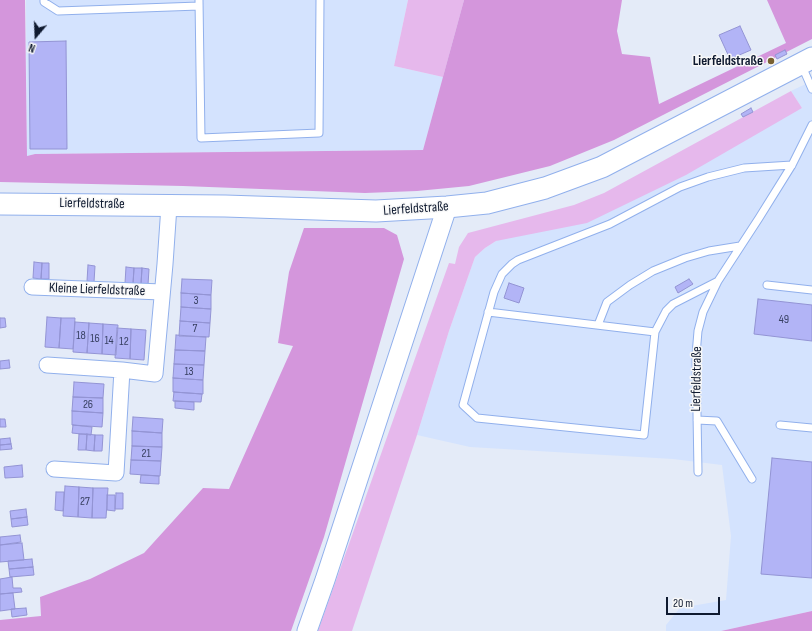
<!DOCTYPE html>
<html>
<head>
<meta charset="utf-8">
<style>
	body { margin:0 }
	#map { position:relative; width:812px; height:631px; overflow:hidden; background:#e4ebf8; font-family:"Sofia Sans Condensed",sans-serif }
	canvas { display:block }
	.north { position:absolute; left:16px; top:16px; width:40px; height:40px; -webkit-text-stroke:3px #f8f8f8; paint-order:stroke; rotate:199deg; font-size:11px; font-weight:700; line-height:16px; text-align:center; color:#0f1a30 }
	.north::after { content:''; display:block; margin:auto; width:14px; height:18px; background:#0f1a30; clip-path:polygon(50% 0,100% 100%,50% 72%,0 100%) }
	.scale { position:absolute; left:666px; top:597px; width:54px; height:18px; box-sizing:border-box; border:2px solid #0f1a30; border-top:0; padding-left:5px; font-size:12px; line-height:14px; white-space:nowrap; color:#0f1a30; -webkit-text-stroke:3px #f8f8f8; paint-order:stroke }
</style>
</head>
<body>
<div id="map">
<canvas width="812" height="631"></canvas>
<div class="north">N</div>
<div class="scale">20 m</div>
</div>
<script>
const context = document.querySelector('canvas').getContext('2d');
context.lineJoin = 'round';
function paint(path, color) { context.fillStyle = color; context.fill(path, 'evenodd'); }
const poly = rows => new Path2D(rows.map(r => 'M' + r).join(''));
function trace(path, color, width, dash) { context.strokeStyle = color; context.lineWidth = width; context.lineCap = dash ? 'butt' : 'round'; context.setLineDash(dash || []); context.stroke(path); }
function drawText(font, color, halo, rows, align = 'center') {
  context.font = font + ' "Sofia Sans Condensed",sans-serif'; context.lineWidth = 3; context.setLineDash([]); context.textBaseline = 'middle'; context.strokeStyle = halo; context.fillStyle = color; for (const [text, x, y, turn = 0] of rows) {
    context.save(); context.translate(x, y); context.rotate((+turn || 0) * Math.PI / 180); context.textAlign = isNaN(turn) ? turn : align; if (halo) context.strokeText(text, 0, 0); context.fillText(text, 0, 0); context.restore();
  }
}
paint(poly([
	[26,0,408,0,394,66,443,77,423,150,35,154,27,156],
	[812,81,812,611,721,631,666,631,666,625,680,608,726,600,731,536,722,465,673,459,470,447,417,435,449,331,475,257,485,248,496,241,802,108,791,91]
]), '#d4e3fe');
paint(poly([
	[408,0,464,0,443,77,394,66],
	[791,91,802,108,686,175,587,223,496,241,485,248,475,257,449,331,417,435,352,631,318,631,449,263,455,264,459,247,468,233,574,205,604,193]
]), '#e6b8ec');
paint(poly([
	[0,0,25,0,27,156,35,154,423,150,464,0,622,0,617,31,622,54,650,57,659,104,786,43,767,0,812,0,812,39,614,140,550,166,469,186,417,191,365,193,183,186,0,182],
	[304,228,384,228,397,235,404,259,324,537,291,631,0,631,0,620,41,616,40,597,90,579,144,553,203,488,229,489,293,346,278,343,289,272],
	[812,611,812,631,721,631]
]), '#d496dc');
const building = poly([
	[740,26,751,50,730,59,719,35,740,26],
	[66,41,67,149,30,149,29,42,66,41],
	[785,50,787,54,777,59,775,55,785,50],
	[751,108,753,112,743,117,741,114,751,108],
	[34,262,42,263,41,279,33,278,34,262],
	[42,263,49,263,49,279,41,279,42,263],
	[88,265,95,266,94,282,87,281,88,265],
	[126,267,134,268,133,284,125,283,126,267],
	[134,268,142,268,141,284,133,284,134,268],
	[142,268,149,269,148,285,141,284,142,268],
	[182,279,212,280,211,295,181,293,182,279],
	[689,279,693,284,678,293,675,287,689,279],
	[509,283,524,288,519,303,504,298,509,283],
	[181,293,211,295,211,309,181,307,181,293],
	[758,299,812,305,812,341,754,334,758,299],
	[181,307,211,309,210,323,180,321,181,307],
	[47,317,61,318,59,348,45,347,47,317],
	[0,318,5,318,6,327,0,328,0,318],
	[61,318,75,318,73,349,59,348,61,318],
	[180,321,210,323,209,337,179,336,180,321],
	[75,322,89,323,87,353,73,352,75,322],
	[89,323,103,324,102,354,87,353,89,323],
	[103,324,118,325,116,355,102,354,103,324],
	[117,328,131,329,130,359,115,358,117,328],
	[131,329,146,330,144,360,130,359,131,329],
	[176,335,206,337,205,351,175,350,176,335],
	[175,350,205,351,204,365,174,364,175,350],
	[9,360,10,368,0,369,0,361,9,360],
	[174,364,204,365,203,380,173,378,174,364],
	[173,378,203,380,203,394,173,392,173,378],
	[74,382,104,384,103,398,73,397,74,382],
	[174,392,202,394,201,402,173,401,174,392],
	[73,397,103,398,103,413,72,411,73,397],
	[175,401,194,402,194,410,175,408,175,401],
	[72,411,103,413,102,427,72,425,72,411],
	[133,417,163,419,162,433,132,431,133,417],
	[0,419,5,419,6,427,0,427,0,419],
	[73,425,92,427,91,435,72,433,73,425],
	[132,431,162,433,162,447,132,446,132,431],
	[79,434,87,434,86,450,78,450,79,434],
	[87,434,95,435,94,451,86,450,87,434],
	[95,435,103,435,102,451,94,451,95,435],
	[10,438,11,444,0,445,0,439,10,438],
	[11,444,12,449,0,450,0,445,11,444],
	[132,446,162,447,161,461,131,460,132,446],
	[772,458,812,462,812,578,761,574,772,458],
	[131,460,161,461,160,476,130,474,131,460],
	[22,465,23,477,5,478,4,467,22,465],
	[141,475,159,476,159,484,140,483,141,475],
	[65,486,79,487,78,517,63,516,65,486],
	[79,487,93,488,92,518,78,517,79,487],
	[93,488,108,488,106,518,92,518,93,488],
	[56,492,64,492,63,511,55,510,56,492],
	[116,493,123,493,123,509,115,509,116,493],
	[107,495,115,495,115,511,107,510,107,495],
	[26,509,27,517,11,519,10,511,26,509],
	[27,517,28,525,12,527,11,519,27,517],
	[20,535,21,542,0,545,0,537,20,535],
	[22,543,24,560,0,562,0,545,22,543],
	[32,559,33,567,9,569,8,561,32,559],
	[33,567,34,575,10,577,9,569,33,567],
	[12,577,13,588,21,588,22,592,0,594,0,579,12,577],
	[13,593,15,609,0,611,0,594,13,593],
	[26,608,27,615,12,617,11,609,26,608]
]);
paint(building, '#b2b4f6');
trace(building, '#9394d4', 1);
const service = poly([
	[44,0,44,2,58,11,199,6],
	[199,0,201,138,319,133,320,0],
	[802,66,812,89],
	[718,281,673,304,666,311,655,332,644,435,477,418,463,405,494,292,502,274,512,264,518,260,610,224,680,187,708,177,744,168,792,165],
	[767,285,812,290],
	[488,312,655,332],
	[598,325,607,302,630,285,653,271,685,258,709,251,740,246],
	[697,420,717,421,752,479],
	[780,425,812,428],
	[698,472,696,355,698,331,703,312,718,281,759,218,792,165,812,125]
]);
const minor = poly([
	[32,287,162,292],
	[47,365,122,370],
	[54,469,116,473,122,370,155,374,165,264,169,206]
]);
const tertiary = poly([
	[307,631,325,580,447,207]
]);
const secondary = poly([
	[0,204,225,206,376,211,447,207,487,203,545,188,602,167,812,58]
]);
trace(service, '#91b0ec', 9);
trace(minor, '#91b0ec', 17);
trace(tertiary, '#91b0ec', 21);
trace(secondary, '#91b0ec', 23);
trace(service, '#fff', 7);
trace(minor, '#fff', 15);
trace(tertiary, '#fff', 19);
trace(secondary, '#fff', 21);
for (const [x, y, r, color] of [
	[771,61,4,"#786031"]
]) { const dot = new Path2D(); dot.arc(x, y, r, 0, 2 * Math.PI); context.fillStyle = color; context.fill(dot); trace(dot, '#f8f8f8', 1.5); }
drawText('12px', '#384062', null, [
	["3",196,301],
	["49",784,320],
	["7",195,329],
	["18",81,336],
	["16",95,339],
	["14",109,341],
	["12",124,342],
	["13",189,372],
	["26",88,405],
	["21",146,454],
	["27",85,502]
]);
drawText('bold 14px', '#0f1a30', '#f8f8f8', [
	["Lierfeldstraße",763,61]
], 'right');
drawText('14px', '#0f1a30', '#f8f8f8', [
	["Lierfeldstraße",92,204,1],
	["Lierfeldstraße",416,209,-4],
	["Kleine Lierfeldstraße",97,290,2],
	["Lierfeldstraße",697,379,-89]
]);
</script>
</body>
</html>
